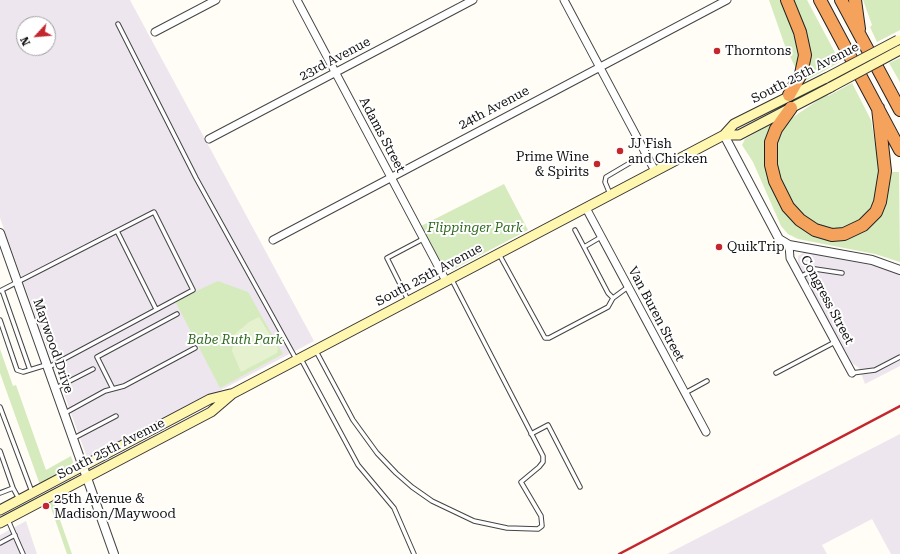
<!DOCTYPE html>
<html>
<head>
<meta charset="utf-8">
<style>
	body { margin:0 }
	#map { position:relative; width:900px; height:554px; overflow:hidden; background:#fffdf5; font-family:"Roboto Serif",serif }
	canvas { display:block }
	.north { position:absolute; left:16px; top:16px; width:40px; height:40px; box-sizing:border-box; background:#fff; border:1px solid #a0a0a0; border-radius:50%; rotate:244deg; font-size:11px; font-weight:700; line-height:16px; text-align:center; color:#111 }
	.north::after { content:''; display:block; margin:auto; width:14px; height:18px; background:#c4262e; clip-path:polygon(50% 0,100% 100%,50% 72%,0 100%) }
</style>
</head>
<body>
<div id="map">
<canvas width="900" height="554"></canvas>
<div class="north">N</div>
</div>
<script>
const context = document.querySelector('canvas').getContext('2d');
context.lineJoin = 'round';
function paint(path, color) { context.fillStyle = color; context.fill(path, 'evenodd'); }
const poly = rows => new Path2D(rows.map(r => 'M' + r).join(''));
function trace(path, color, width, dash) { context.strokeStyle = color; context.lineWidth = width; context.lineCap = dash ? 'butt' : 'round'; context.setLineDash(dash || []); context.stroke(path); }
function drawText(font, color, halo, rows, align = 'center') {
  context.font = font + ' "Roboto Serif",serif'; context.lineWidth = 4; context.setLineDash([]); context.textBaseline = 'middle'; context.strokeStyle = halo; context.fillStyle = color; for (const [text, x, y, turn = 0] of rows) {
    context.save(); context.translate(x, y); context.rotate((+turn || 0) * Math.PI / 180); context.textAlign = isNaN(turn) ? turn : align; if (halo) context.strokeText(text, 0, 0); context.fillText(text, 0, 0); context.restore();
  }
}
paint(poly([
	[0,0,130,0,314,341,88,460,0,218],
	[24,24,48,24,48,48,24,48],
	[805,252,874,266,900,275,900,366,865,384,859,368,852,363,798,265,798,256],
	[900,434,900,554,891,554,872,519,822,545,827,554,667,554],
	[26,521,37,554,0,554,0,535]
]), '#eee6ef');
paint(poly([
	[769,0,783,0,800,44,798,73,785,46],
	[791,0,807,0,840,62,807,80,803,79],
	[863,0,900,0,900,30,877,42,870,27,872,25],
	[900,58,900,82,889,63],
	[852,83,871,120,879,167,877,189,874,202,862,219,846,227,837,229,814,223,804,216,794,206,781,182,778,168,776,138,786,122,792,118,827,94,828,96],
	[778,120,766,153,806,230,862,232,889,174,892,172,899,172,900,262,875,254,798,239,788,234,781,226,753,162,742,145,745,139],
	[504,184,528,230,452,270,442,265,421,226],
	[218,281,248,292,283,354,220,388,175,301],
	[0,349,13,386,16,385,46,470,71,456,73,462,71,469,40,485,0,373],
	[53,500,72,554,67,554,49,502]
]), '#d5ebbd');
paint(poly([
	[259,317,278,348,277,353,241,372,232,351,235,334,249,322]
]), '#e6f2cf');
const service = poly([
	[118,24,196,178,296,359],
	[610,194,605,182,606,177,645,154],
	[575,230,584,247],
	[117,231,156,309],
	[601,237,584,247,608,293,613,298,628,287],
	[499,254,545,338,549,338,608,307,613,298],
	[800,277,815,269,842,273],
	[2,290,30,370],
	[0,291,154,212,193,290,49,367],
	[408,300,387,258,423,239],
	[0,320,17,370,23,372,46,365],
	[316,351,353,420,377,453,396,473,412,487,432,501,474,521,507,528,538,529,542,526,541,516,521,482,539,467,543,462,543,456,452,280],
	[301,359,358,465,394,508,414,554],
	[776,373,835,342],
	[852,373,875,370,900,357],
	[56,388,93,369],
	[113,389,97,357,177,314],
	[685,393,707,381],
	[0,407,32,492],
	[65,413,105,391,124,386,195,348],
	[531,434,548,425,580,487],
	[74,438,116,416],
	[0,451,13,488],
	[0,493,13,488,19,499],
	[8,520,23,554],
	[0,543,15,535]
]);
const minor = poly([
	[297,0,446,281],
	[564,0,655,171],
	[155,32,216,0],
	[209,139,473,0],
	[586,208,706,432],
	[273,240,727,0],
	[789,245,790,258,852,373]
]);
const tertiary = poly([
	[724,135,779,239,789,245,872,260,900,270],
	[0,233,114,554]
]);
const secondary = poly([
	[724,135,739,135,831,87],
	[0,510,210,399,230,394],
	[0,523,211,412,232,394,724,135,734,124,826,78]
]);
const motorway = poly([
	[787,0,800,32,805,55,801,74,789,95],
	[820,0,900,150],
	[841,0,900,110],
	[855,0,859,29],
	[791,108,776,129,771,142,771,165,775,181,788,207,800,220,815,230,832,235,844,234,863,225,876,212,880,202,885,171,878,108]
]);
trace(service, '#444', 5.5);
trace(minor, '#444', 9);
trace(tertiary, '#444', 10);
trace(secondary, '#333', 11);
trace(motorway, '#222', 14);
trace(service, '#fff', 3.5);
trace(minor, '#fff', 7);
trace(tertiary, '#fff', 8);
trace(secondary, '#fff6b0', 9);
trace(motorway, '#f5a25d', 12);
trace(poly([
	[619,554,900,406]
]), '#c4262e', 2.5);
const secondaryBridge = poly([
	[826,78,898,40],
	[831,87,900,50]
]);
trace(secondaryBridge, '#333', 11, []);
trace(secondaryBridge, '#fff6b0', 9);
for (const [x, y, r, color] of [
	[717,51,4,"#c4262e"],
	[620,151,4,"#c4262e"],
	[597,164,4,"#c4262e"],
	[719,247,4,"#c4262e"],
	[46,506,4,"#c4262e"]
]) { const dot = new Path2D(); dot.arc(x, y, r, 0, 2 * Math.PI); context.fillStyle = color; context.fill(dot); trace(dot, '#fff', 1.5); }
drawText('13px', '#111', '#fff', [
	["Thorntons",725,51],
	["JJ Fish",628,144],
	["and Chicken",628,159],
	["Prime Wine",589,157,"right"],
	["& Spirits",589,172,"right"],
	["QuikTrip",727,247],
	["25th Avenue &",54,499],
	["Madison/Maywood",54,514]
], 'left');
drawText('13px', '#111', '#fff', [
	["23rd Avenue",335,59,-28],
	["South 25th Avenue",805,73,-27],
	["24th Avenue",494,108,-28],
	["Adams Street",382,135,62],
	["South 25th Avenue",429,275,-28],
	["Congress Street",827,300,62],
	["Van Buren Street",656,314,62],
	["Maywood Drive",53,346,71],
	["South 25th Avenue",111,449,-27]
]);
drawText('italic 13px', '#2f6b1f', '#fff', [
	["Flippinger Park",475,228],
	["Babe Ruth Park",235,340]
]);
</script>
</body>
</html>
